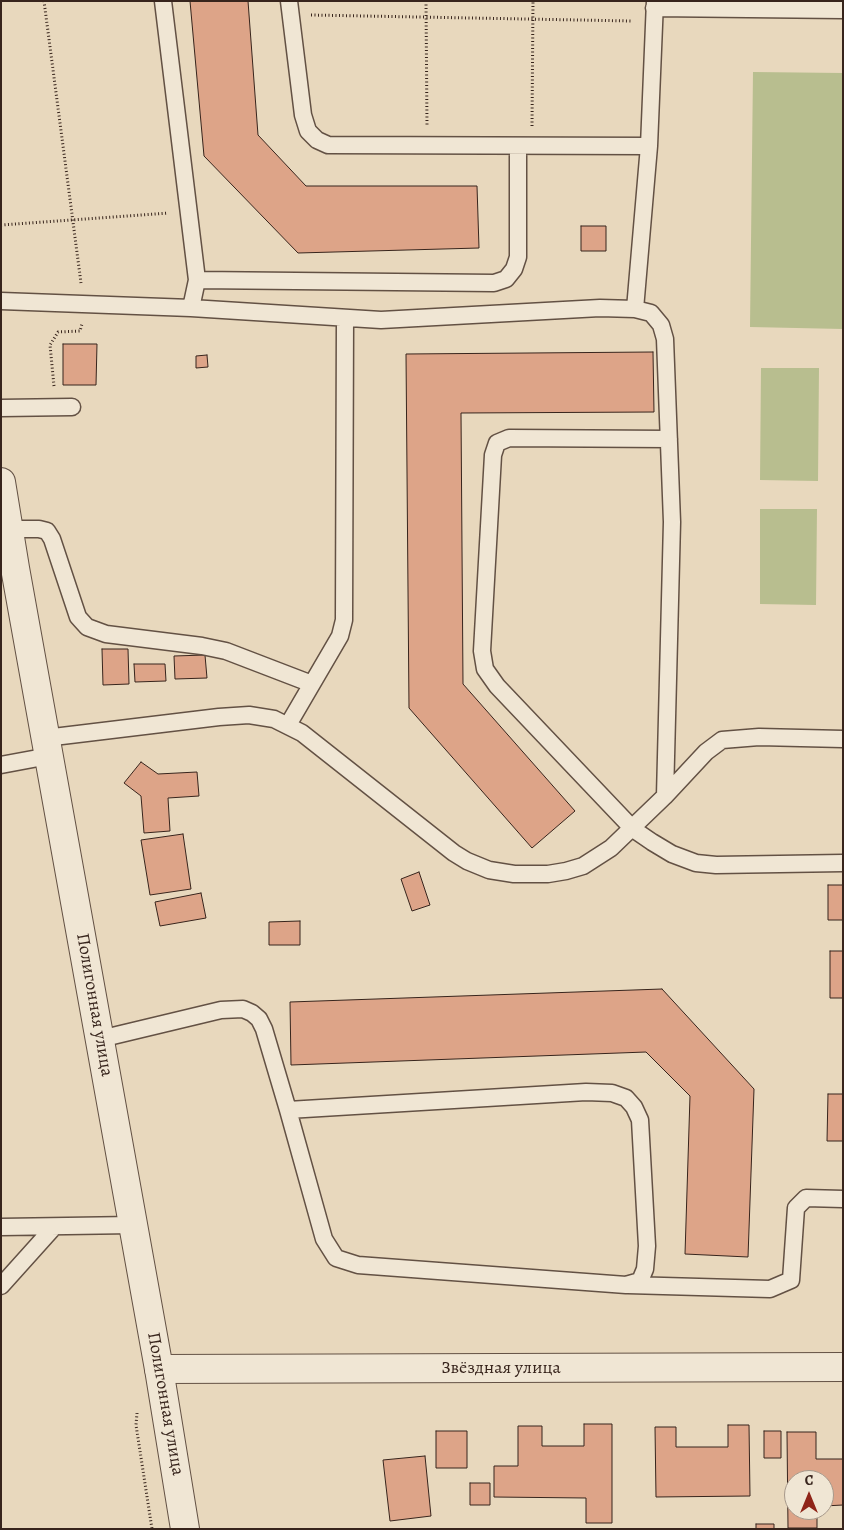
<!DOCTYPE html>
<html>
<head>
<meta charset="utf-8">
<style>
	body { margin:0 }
	#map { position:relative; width:844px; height:1530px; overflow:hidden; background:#e8d8bd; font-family:Alegreya,serif }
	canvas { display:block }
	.frame { position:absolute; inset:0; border:2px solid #37241c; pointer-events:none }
	.north { position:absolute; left:784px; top:1470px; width:50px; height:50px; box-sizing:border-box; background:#f0e6d4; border:1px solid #a6988a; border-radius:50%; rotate:0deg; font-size:14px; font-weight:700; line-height:20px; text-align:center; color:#37241c }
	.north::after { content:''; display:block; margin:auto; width:18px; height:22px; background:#8f2418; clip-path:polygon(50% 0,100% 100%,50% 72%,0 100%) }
</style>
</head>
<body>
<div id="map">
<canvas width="844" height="1530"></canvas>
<div class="frame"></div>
<div class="north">С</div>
</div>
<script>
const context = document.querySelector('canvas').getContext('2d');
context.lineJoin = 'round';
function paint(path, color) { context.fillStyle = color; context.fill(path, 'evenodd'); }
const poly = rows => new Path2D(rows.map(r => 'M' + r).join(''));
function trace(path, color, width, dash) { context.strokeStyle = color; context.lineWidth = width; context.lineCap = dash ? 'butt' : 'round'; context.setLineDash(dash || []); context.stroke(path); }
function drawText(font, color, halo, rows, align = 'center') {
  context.font = font + ' Alegreya,serif'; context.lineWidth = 5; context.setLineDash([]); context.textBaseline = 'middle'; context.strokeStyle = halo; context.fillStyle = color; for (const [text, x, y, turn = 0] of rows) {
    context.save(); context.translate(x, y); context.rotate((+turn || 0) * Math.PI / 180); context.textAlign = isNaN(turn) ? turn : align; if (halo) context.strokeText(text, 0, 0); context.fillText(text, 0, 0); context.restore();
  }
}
paint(poly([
	[753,72,843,73,843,329,750,327],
	[761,368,819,368,818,481,760,480],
	[760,509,817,509,816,605,760,604]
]), '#b8be8f');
const building = poly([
	[190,1,248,1,258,135,306,186,477,186,479,248,298,253,204,156,190,1],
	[581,226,606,226,606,251,581,251,581,226],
	[63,344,97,344,96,385,63,385,63,344],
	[653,352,654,412,461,413,463,684,575,811,532,848,409,708,406,354,653,352],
	[207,355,208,367,196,368,196,356,207,355],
	[102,649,128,649,129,684,103,685,102,649],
	[205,655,207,678,175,679,174,656,205,655],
	[134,664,165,664,166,681,135,682,134,664],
	[141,762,158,774,197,772,199,796,168,798,170,831,144,833,141,796,124,783,141,762],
	[183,834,191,889,150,895,141,840,183,834],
	[419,872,430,905,412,911,401,879,419,872],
	[828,885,843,885,843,920,828,920,828,885],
	[201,893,206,918,160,926,155,902,201,893],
	[300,921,300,945,269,945,269,922,300,921],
	[830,951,843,951,843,998,830,998,830,951],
	[662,989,754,1089,748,1257,685,1254,690,1096,646,1052,291,1065,290,1002,662,989],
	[828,1094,843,1094,843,1141,827,1141,828,1094],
	[584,1424,612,1424,612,1523,586,1523,586,1498,494,1497,494,1466,518,1466,518,1426,542,1426,542,1446,584,1446,584,1424],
	[728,1425,749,1425,750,1496,656,1497,655,1427,676,1427,676,1447,728,1447,728,1425],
	[436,1431,467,1431,467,1468,436,1468,436,1431],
	[764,1431,781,1431,781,1458,764,1458,764,1431],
	[787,1432,816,1432,816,1459,843,1459,843,1505,824,1506,824,1480,794,1480,794,1510,817,1510,817,1528,788,1528,787,1432],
	[425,1456,431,1516,390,1521,383,1460,425,1456],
	[470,1483,490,1483,490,1505,470,1505,470,1483],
	[756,1524,774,1524,774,1529,756,1529,756,1524]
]);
paint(building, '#dda488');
trace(building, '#37241c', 1);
const service = poly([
	[163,1,197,280,191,308],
	[289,1,303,115,308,131,317,140,328,145,649,146,635,309],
	[654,8,843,10],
	[649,146,655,1],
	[197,280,494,283,506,279,514,269,518,257,518,146],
	[1,301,191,308,381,320,600,308,635,309,651,313,661,325,665,339,672,522,665,796],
	[1,408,72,407],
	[669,439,509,438,497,443,493,455,482,651,485,669,497,686,633,829,652,842,672,854,696,863,716,865,843,863],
	[9,529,39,529,47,531,52,539,78,617,87,627,106,634,202,646,226,651,312,684],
	[288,725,340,636,344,620,345,318],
	[45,738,219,717,249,715,274,719,302,733,454,853,467,861,489,870,514,874,548,874,566,871,583,866,611,848,665,796,706,752,722,740,759,737,843,739],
	[1,765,49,756],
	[100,1039,221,1010,243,1009,252,1013,259,1019,264,1029,288,1110,324,1239,336,1258,358,1265,626,1285,640,1281,645,1269,647,1246,640,1120,634,1107,626,1098,612,1093,586,1092,288,1110],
	[1,1227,133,1225],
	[628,1285,770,1289,791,1280,796,1208,806,1198,843,1199],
	[1,1286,54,1227]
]);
const minor = poly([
	[159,1369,843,1367]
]);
const tertiary = poly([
	[1,482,15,568,159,1369,185,1529]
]);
trace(service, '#635144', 19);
trace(minor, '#635144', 30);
trace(tertiary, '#635144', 30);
trace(poly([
	[44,1,81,283],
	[426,1,427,126],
	[311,15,632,21],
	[532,126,533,1],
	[1,225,168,213],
	[54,386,50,345,58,332,80,331,82,324],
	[137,1413,136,1425,152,1529]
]), '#37241c', 3, [1, 2.5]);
trace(service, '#f0e6d4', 16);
trace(minor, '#f0e6d4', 28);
trace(tertiary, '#f0e6d4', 28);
drawText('18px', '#37241c', '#f0e6d4', [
	["Полигонная улица",94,1005,80],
	["Звёздная улица",501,1369],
	["Полигонная улица",165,1404,80]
]);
</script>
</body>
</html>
